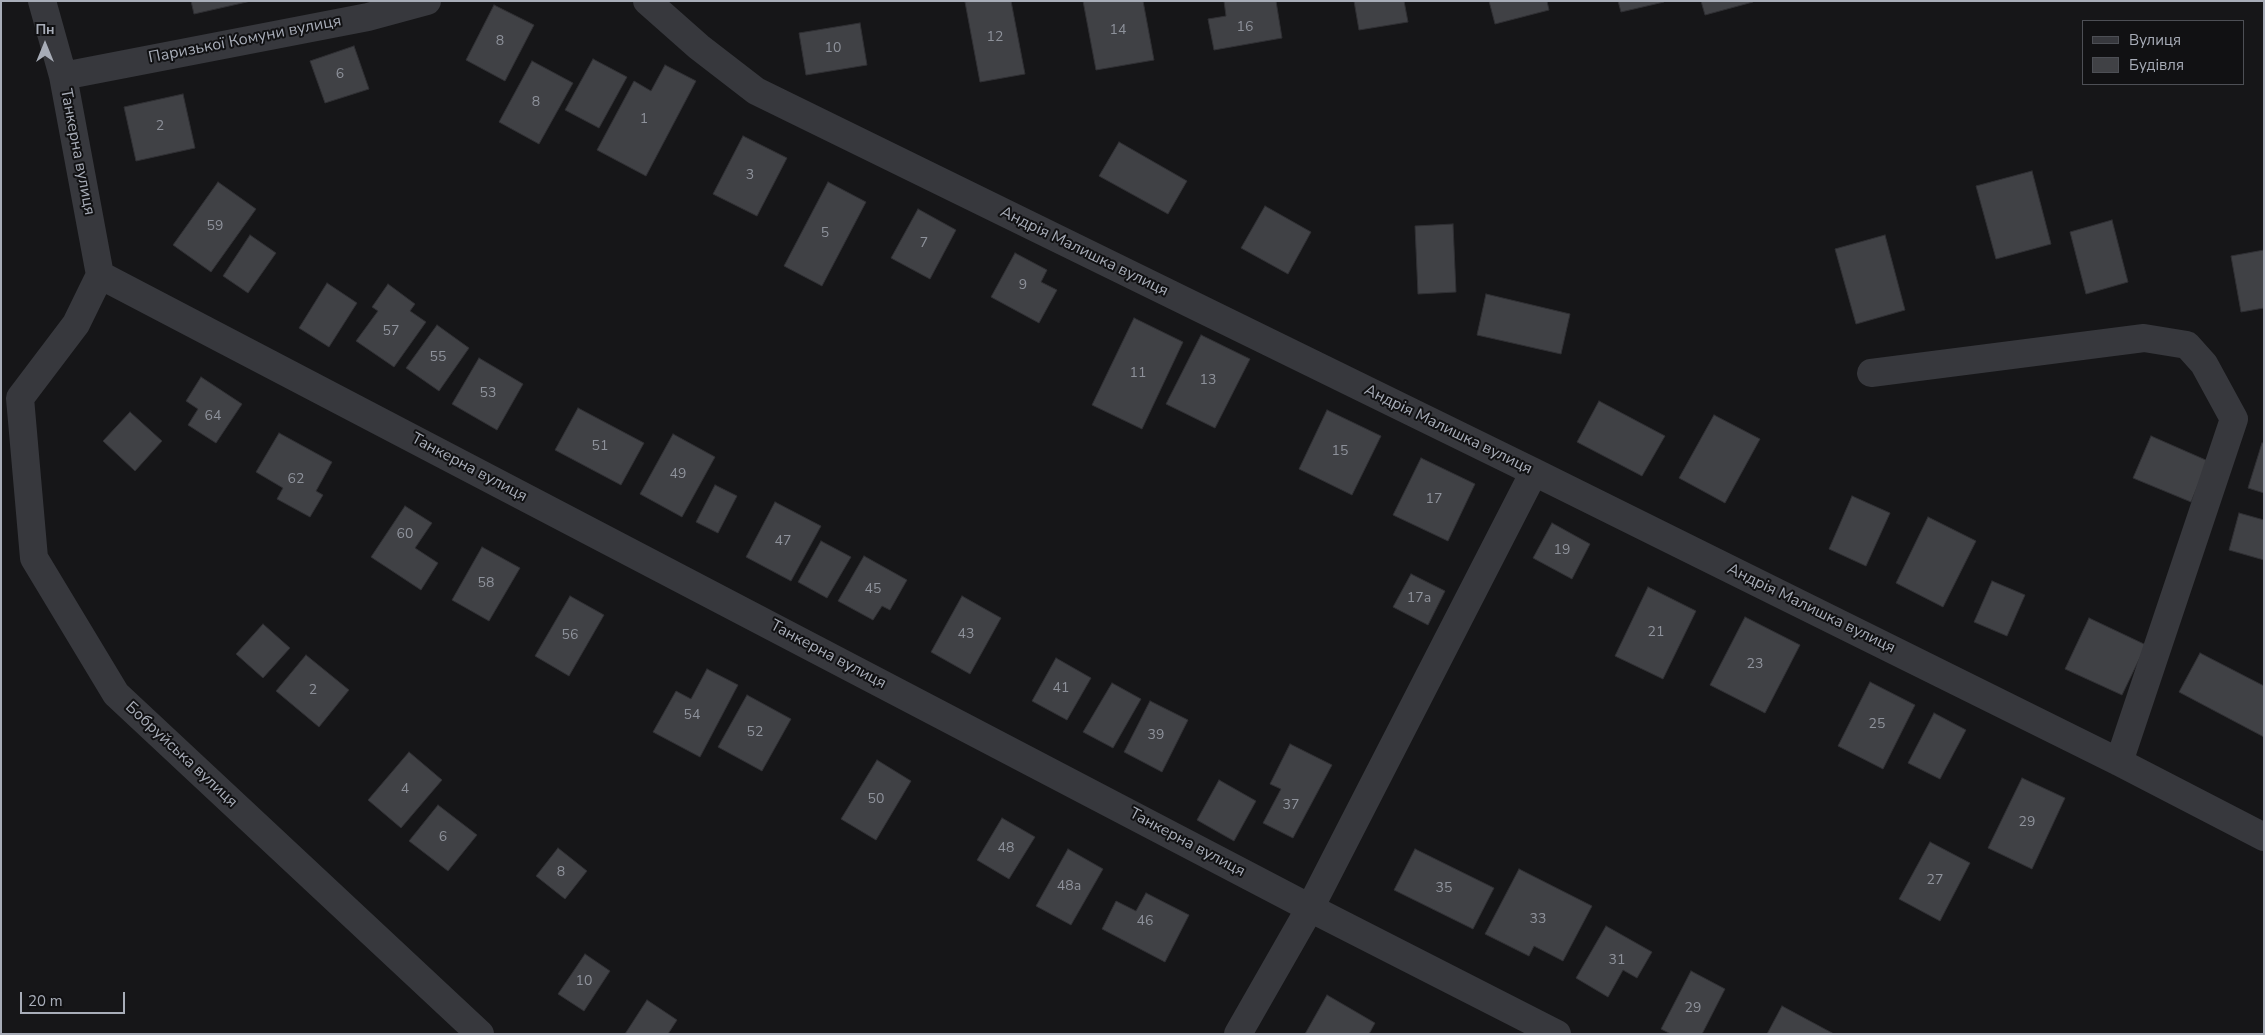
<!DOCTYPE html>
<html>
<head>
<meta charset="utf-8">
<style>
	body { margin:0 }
	#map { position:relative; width:2265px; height:1035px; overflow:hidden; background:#161618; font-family:"Nunito Sans",sans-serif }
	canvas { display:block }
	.frame { position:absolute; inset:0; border:2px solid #a8adb8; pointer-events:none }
	.legend { position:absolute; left:2082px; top:20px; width:162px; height:65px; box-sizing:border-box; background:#111113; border:1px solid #4d4f55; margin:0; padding:6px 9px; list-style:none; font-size:15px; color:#a8adb8 }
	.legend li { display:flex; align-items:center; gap:10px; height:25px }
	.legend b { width:25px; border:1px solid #4d4f55 }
	.north { position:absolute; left:20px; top:20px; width:50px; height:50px; -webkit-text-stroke:4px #111113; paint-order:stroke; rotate:0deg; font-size:14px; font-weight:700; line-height:20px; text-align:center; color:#a8adb8 }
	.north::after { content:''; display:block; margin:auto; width:18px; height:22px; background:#a8adb8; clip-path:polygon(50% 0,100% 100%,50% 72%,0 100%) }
	.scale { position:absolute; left:20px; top:992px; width:105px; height:22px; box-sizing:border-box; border:2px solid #a8adb8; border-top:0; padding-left:6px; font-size:15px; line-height:18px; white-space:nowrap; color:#a8adb8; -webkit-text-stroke:4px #111113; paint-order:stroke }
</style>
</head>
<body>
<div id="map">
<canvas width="2265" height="1035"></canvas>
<div class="frame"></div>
<ul class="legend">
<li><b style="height:6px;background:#37383d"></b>Вулиця</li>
<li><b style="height:14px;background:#404145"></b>Будівля</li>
</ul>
<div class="north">Пн</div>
<div class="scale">20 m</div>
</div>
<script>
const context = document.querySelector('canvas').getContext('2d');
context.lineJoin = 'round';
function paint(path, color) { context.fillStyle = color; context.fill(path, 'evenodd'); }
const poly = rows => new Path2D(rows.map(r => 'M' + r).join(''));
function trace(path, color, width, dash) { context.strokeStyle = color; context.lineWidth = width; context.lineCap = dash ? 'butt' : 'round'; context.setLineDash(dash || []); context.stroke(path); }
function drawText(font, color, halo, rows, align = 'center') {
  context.font = font + ' "Nunito Sans",sans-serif'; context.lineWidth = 4; context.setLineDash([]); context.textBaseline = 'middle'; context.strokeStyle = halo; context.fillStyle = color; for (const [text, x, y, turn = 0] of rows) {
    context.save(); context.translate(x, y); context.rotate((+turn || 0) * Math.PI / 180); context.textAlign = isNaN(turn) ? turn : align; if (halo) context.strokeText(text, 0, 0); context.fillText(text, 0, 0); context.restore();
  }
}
const building = poly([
	[191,1,251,1,194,14,191,1],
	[972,1,1011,1,1025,74,980,82,965,2,972,1],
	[1083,1,1143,1,1154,60,1096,70,1083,1],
	[1224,1,1276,1,1282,38,1214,50,1208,19,1226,16,1224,1],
	[1354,1,1404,1,1408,22,1359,30,1354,1],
	[1489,1,1547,1,1549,10,1495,24,1489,1],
	[1618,1,1664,1,1664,2,1621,12,1618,1],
	[1701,1,1753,1,1753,2,1705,15,1701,1],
	[494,5,534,25,505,81,466,60,494,5],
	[860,23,867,65,806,75,799,33,860,23],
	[354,46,369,89,325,103,310,61,354,46],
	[593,59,627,77,599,128,565,110,593,59],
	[532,61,573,83,539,144,499,122,532,61],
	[665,65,696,81,646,176,597,150,634,81,651,91,665,65],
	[183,94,195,148,136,161,124,107,183,94],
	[743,136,787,158,757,216,713,194,743,136],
	[1119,142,1187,181,1168,214,1099,176,1119,142],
	[2032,171,2051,244,1996,259,1976,186,2032,171],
	[218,182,256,209,211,272,173,245,218,182],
	[828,182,866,202,822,286,784,266,828,182],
	[1265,206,1311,232,1288,274,1241,248,1265,206],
	[918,209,956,230,930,279,891,258,918,209],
	[2112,220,2128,282,2086,294,2070,232,2112,220],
	[1453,224,1456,292,1418,294,1415,226,1453,224],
	[250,235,276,253,248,293,223,276,250,235],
	[1885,235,1905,310,1856,324,1835,249,1885,235],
	[2264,250,2264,308,2241,312,2231,256,2264,250],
	[1015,253,1047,270,1041,282,1057,290,1039,323,991,297,1015,253],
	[327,283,357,303,329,347,299,328,327,283],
	[388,284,415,304,410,311,426,322,394,367,356,341,378,311,372,307,388,284],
	[1486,294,1570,314,1561,354,1477,335,1486,294],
	[1134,318,1183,342,1142,429,1092,405,1134,318],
	[437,325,469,348,439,391,406,368,437,325],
	[1201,335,1250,359,1215,428,1166,404,1201,335],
	[479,358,523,384,497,430,452,404,479,358],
	[201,377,242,404,216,443,188,425,198,409,186,401,201,377],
	[1599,401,1665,436,1642,476,1577,442,1599,401],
	[578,408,644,443,621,485,555,450,578,408],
	[1327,410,1381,436,1352,495,1299,469,1327,410],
	[130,412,162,441,135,471,103,441,130,412],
	[1714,415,1760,439,1725,503,1679,478,1714,415],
	[279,433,332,462,316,491,323,495,310,517,277,499,283,488,256,472,279,433],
	[673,434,715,457,682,517,640,494,673,434],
	[2151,436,2208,461,2191,502,2133,478,2151,436],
	[2262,443,2264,443,2264,493,2248,488,2262,443],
	[1421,458,1475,484,1448,541,1393,515,1421,458],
	[715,485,737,496,718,533,696,522,715,485],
	[1852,496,1890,513,1866,566,1829,549,1852,496],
	[775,502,821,526,791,581,746,557,775,502],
	[405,506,432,523,415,548,438,563,421,590,371,557,405,506],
	[2239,513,2264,520,2264,560,2229,550,2239,513],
	[1928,517,1976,541,1943,607,1896,583,1928,517],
	[1552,523,1590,544,1572,579,1533,558,1552,523],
	[821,541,851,557,827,598,798,582,821,541],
	[482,547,520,568,489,621,452,600,482,547],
	[864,556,907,580,890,610,882,606,873,620,838,601,864,556],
	[1411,574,1445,591,1428,625,1393,607,1411,574],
	[1992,581,2025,595,2007,636,1974,622,1992,581],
	[1648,587,1696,611,1663,679,1615,656,1648,587],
	[570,596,604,615,569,676,535,656,570,596],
	[962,596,1001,618,970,674,931,652,962,596],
	[1745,617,1800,645,1765,713,1710,685,1745,617],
	[2089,618,2146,645,2122,695,2065,669,2089,618],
	[263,624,290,648,263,678,236,654,263,624],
	[2200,653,2264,686,2264,737,2179,692,2200,653],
	[306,655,349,690,319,727,276,691,306,655],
	[1056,658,1091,678,1067,720,1032,701,1056,658],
	[707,669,738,685,700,757,653,732,676,691,691,699,707,669],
	[1870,682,1915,705,1883,769,1838,746,1870,682],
	[1112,683,1141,699,1113,748,1083,732,1112,683],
	[747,695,791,719,762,771,718,747,747,695],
	[1150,701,1188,720,1162,772,1124,752,1150,701],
	[1934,713,1966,730,1940,779,1908,763,1934,713],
	[1290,744,1332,765,1293,838,1263,823,1281,789,1270,784,1290,744],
	[409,752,442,780,401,828,368,800,409,752],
	[877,760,911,781,876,840,841,819,877,760],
	[2022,778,2065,798,2032,869,1988,848,2022,778],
	[1219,780,1256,801,1234,841,1197,820,1219,780],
	[438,805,477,835,448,871,409,841,438,805],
	[1002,818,1035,837,1009,879,977,860,1002,818],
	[1930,842,1970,863,1940,921,1899,899,1930,842],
	[558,848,587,871,565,899,536,876,558,848],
	[1068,849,1103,869,1071,925,1036,906,1068,849],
	[1415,849,1494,888,1473,929,1394,890,1415,849],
	[1519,869,1592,906,1563,961,1534,946,1529,956,1485,934,1519,869],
	[1146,893,1189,915,1165,962,1102,929,1116,901,1136,911,1146,893],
	[1606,926,1652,952,1637,978,1623,970,1608,997,1576,978,1606,926],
	[585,954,610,971,584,1011,558,994,585,954],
	[1691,971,1725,989,1702,1034,1671,1034,1661,1029,1691,971],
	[1327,995,1375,1023,1369,1034,1305,1034,1327,995],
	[647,1000,677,1020,668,1034,625,1034,647,1000],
	[1782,1006,1834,1034,1767,1034,1782,1006]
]);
paint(building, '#404145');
trace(building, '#303034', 1);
trace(poly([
	[42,1,63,76,100,275,76,324,20,398,34,558,116,694,480,1034],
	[647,1,699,47,756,91,1534,472,2119,762,2264,837],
	[63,76,368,17,427,1],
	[100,275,1310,908,1557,1034],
	[1871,373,2144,338,2187,345,2204,364,2234,419,2119,762],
	[1238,1034,1310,908,1534,472]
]), '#37383d', 28);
drawText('14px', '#8e929b', null, [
	["16",1245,28],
	["14",1118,31],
	["12",995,38],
	["8",500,42],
	["10",833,49],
	["6",340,75],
	["8",536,103],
	["1",644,120],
	["2",160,127],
	["3",750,176],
	["59",215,227],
	["5",825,234],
	["7",924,244],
	["9",1023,286],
	["57",391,332],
	["55",438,358],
	["11",1138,374],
	["13",1208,381],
	["53",488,394],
	["64",213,417],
	["51",600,447],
	["15",1340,452],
	["49",678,475],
	["62",296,480],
	["17",1434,500],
	["60",405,535],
	["47",783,542],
	["19",1562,551],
	["58",486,584],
	["45",873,590],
	["17а",1419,599],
	["21",1656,633],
	["43",966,635],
	["56",570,636],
	["23",1755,665],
	["41",1061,689],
	["2",313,691],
	["54",692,716],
	["25",1877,725],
	["52",755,733],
	["39",1156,736],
	["4",405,790],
	["50",876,800],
	["37",1291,806],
	["29",2027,823],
	["6",443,838],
	["48",1006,849],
	["8",561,873],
	["27",1935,881],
	["48а",1069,887],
	["35",1444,889],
	["33",1538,920],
	["46",1145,922],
	["31",1617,961],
	["10",584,982],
	["29",1693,1009]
]);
drawText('16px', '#a8adb8', '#111113', [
	["Паризької Комуни вулиця",245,40,-11],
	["Танкерна вулиця",77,152,79],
	["Андрія Малишка вулиця",1084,252,26],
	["Андрія Малишка вулиця",1448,430,26],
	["Танкерна вулиця",469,468,28],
	["Андрія Малишка вулиця",1811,609,26],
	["Танкерна вулиця",828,655,28],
	["Бобруйська вулиця",181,755,43],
	["Танкерна вулиця",1187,843,28]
]);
</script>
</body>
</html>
